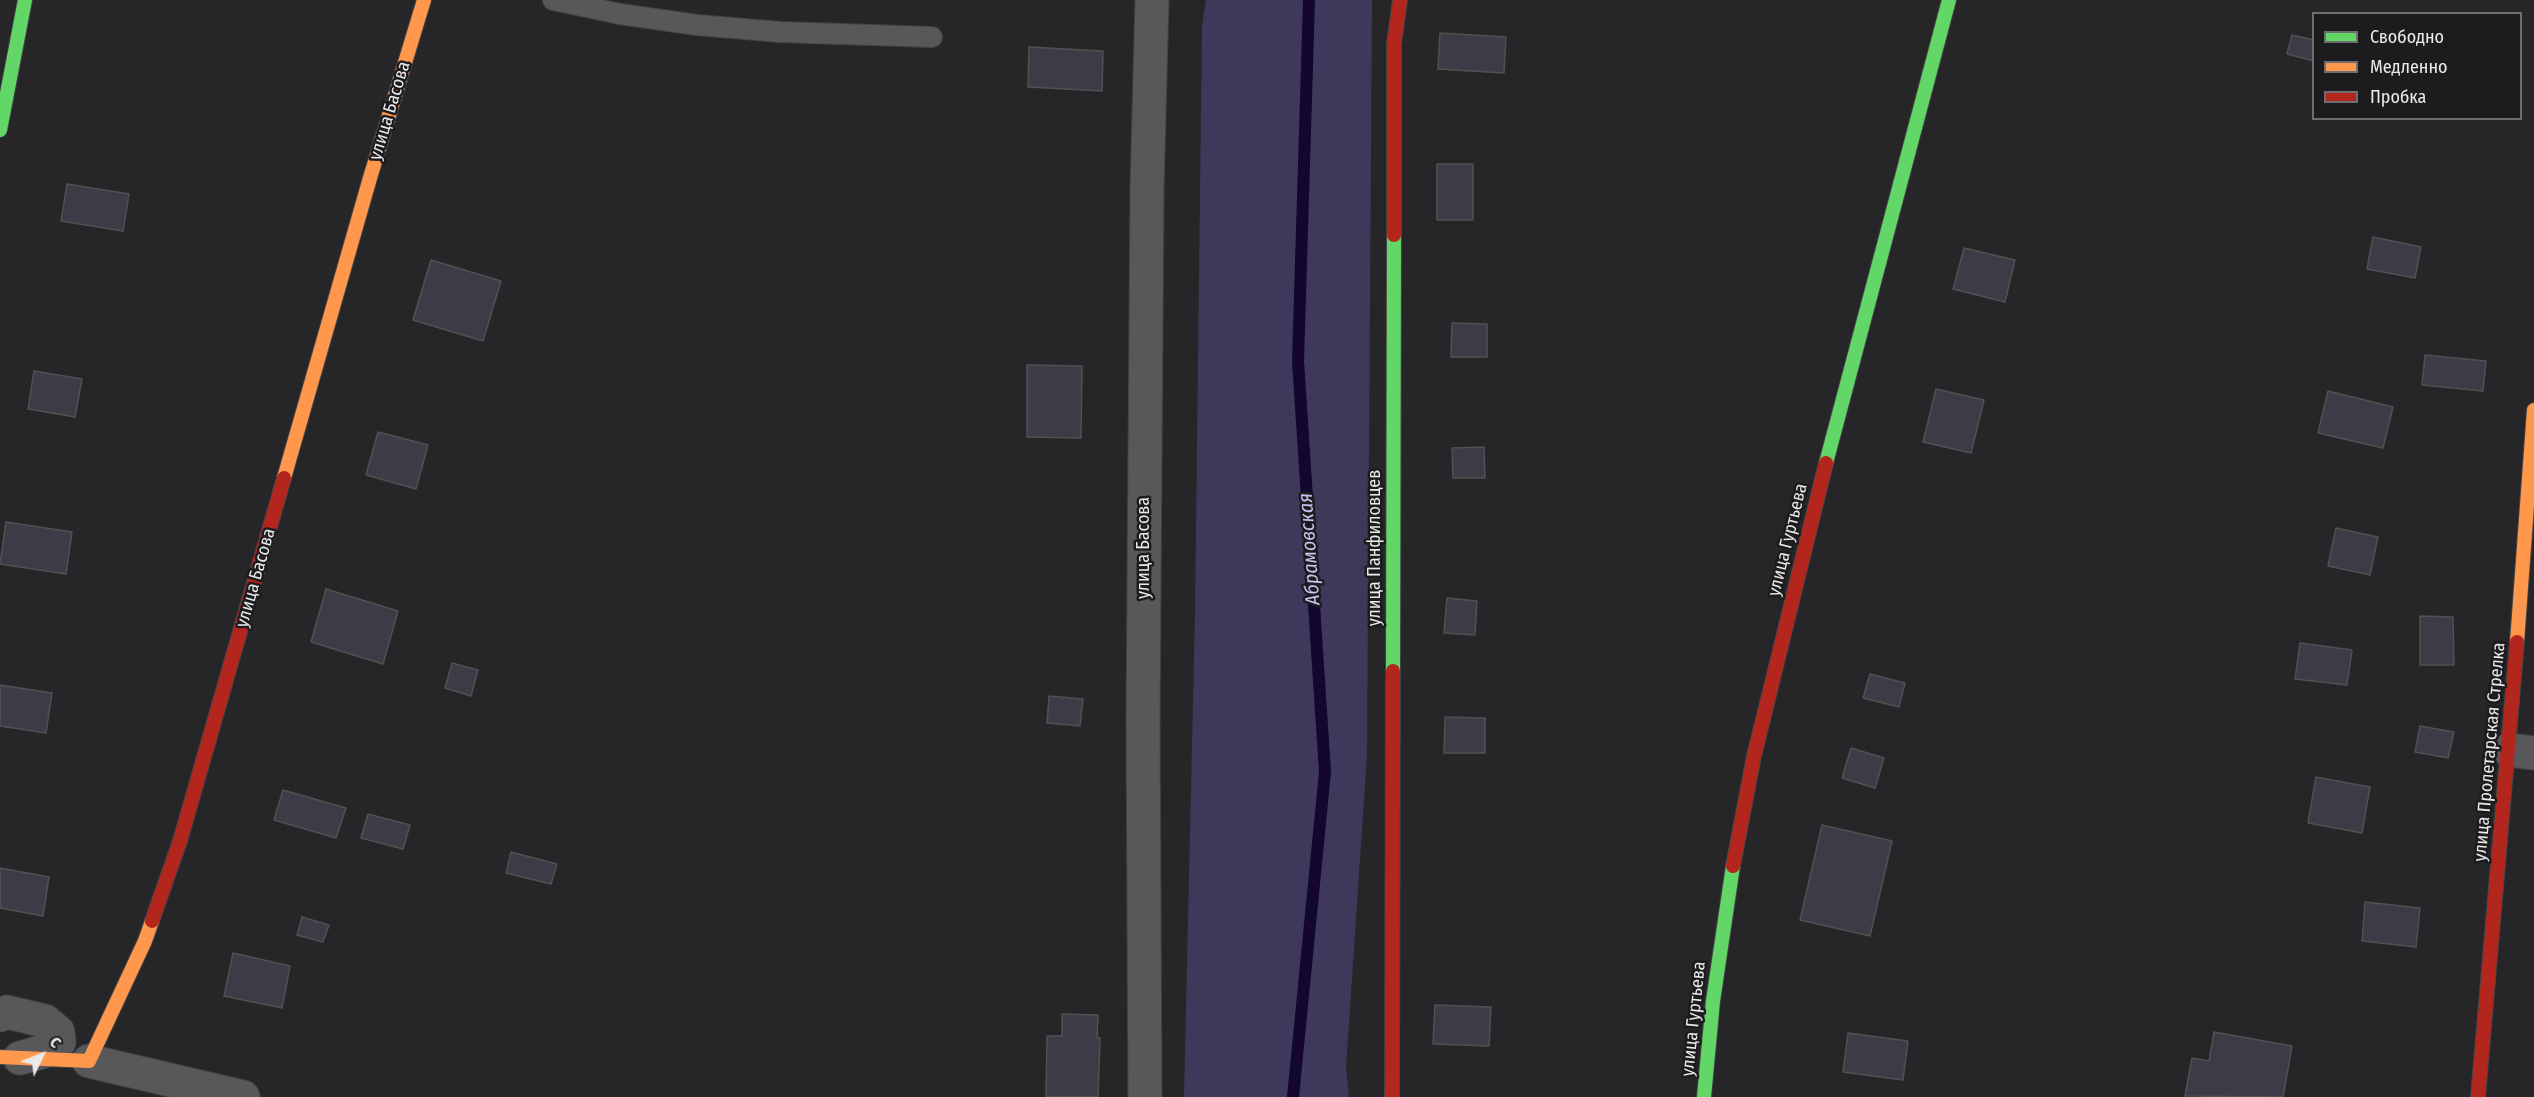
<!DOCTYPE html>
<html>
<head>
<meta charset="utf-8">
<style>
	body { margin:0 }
	#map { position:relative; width:2534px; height:1097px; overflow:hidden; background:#262628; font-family:"Fira Sans Condensed",sans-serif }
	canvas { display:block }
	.legend { position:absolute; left:2312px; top:12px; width:210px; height:108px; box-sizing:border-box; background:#1c1c1f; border:2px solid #6e6e71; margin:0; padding:8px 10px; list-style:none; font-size:18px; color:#eaeaec }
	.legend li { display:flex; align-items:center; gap:12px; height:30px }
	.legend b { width:30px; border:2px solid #6e6e71 }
	.north { position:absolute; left:12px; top:1025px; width:60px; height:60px; -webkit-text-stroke:4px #1c1c1f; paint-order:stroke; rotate:47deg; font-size:16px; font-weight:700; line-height:24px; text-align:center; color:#eaeaec }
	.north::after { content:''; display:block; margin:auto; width:21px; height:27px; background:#eaeaec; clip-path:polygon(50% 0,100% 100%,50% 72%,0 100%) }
</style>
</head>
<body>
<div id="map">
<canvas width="2534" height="1097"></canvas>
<ul class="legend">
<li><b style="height:8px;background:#63d668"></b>Свободно</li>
<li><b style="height:8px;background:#ff974d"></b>Медленно</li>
<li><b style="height:8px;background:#b3261e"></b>Пробка</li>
</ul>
<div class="north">С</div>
</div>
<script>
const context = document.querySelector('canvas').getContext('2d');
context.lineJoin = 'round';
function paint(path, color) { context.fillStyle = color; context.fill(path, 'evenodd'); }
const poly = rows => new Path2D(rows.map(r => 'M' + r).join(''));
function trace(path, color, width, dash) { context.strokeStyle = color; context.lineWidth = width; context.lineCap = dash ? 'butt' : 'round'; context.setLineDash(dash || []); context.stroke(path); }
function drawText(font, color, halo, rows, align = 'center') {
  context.font = font + ' "Fira Sans Condensed",sans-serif'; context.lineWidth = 5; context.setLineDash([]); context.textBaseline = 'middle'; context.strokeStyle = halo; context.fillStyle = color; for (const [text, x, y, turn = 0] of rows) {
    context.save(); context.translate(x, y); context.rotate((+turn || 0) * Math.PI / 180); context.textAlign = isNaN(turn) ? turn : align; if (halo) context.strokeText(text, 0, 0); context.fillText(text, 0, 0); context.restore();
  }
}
paint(poly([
	[1206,0,1372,0,1367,755,1346,1067,1349,1097,1184,1097,1195,614,1202,26]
]), '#3e395a');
trace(poly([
	[1293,1097,1325,772,1298,361,1309,0]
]), '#13062f', 12);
const building = poly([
	[1440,33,1506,37,1504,73,1438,69,1440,33],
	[2292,35,2314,40,2314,61,2287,54,2292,35],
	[1029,47,1103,51,1102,91,1028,87,1029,47],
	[1437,164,1473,164,1473,220,1437,220,1437,164],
	[67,184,129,194,123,231,61,221,67,184],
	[2373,237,2421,247,2415,278,2367,269,2373,237],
	[1964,248,2015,260,2005,302,1953,289,1964,248],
	[431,260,501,281,483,341,413,320,431,260],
	[1452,323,1487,324,1487,357,1451,357,1452,323],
	[2425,355,2486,361,2483,391,2422,385,2425,355],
	[1027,365,1082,366,1081,438,1027,437,1027,365],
	[34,371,82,379,75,417,28,409,34,371],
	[1936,389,1984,400,1971,453,1923,442,1936,389],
	[2328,391,2393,407,2383,448,2318,433,2328,391],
	[378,432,428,445,416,489,366,475,378,432],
	[1484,447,1485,478,1453,478,1452,448,1484,447],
	[6,522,72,532,66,574,0,564,6,522],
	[2336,528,2378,537,2370,575,2328,566,2336,528],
	[326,589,398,611,383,664,311,642,326,589],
	[1447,598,1477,601,1475,635,1444,633,1447,598],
	[2420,616,2453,617,2454,665,2420,665,2420,616],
	[2300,643,2352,650,2347,685,2295,679,2300,643],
	[452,663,478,670,471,696,445,688,452,663],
	[1870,674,1905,683,1899,707,1863,698,1870,674],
	[0,685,52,693,46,733,0,726,0,685],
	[1049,696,1083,699,1080,726,1047,723,1049,696],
	[1445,717,1485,718,1485,753,1444,753,1445,717],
	[2420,726,2454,732,2448,758,2415,752,2420,726],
	[1851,748,1884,758,1875,788,1842,778,1851,748],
	[2316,777,2370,787,2362,833,2308,823,2316,777],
	[283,790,346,808,336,838,274,820,283,790],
	[368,814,410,825,403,849,361,838,368,814],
	[1822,825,1892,841,1870,936,1800,920,1822,825],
	[511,852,557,864,551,884,506,873,511,852],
	[0,868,49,877,43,916,0,908,0,868],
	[2365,902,2420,908,2416,947,2362,941,2365,902],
	[302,917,329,925,323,942,297,935,302,917],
	[233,953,290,966,282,1008,224,996,233,953],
	[1435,1005,1491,1007,1489,1046,1433,1044,1435,1005],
	[1062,1014,1098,1015,1097,1038,1100,1038,1098,1097,1046,1097,1047,1036,1062,1036,1062,1014],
	[2214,1032,2292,1046,2283,1097,2185,1096,2192,1058,2209,1061,2214,1032],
	[1848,1033,1908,1041,1903,1080,1843,1072,1848,1033]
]);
paint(building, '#3d3c46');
trace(building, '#515153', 1.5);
const lane = poly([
	[553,0,620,14,697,25,780,32,932,37]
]);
const street = poly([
	[2509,750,2534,753],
	[0,1015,7,1012,45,1021,58,1032,59,1042,52,1049,20,1058],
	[89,1061,243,1097],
	[1145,1097,1143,721,1147,189,1152,0]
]);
const fast = poly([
	[0,130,25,0],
	[1826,463,1949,0],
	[1393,671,1394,235],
	[1704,1097,1713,1001,1733,866]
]);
const slow = poly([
	[284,478,370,178,424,0],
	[2517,642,2534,410],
	[0,1057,89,1061,145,941,152,921]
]);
const jam = poly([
	[1394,235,1394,44,1400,0],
	[1733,866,1754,756,1826,463],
	[152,921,180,841,284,478],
	[1392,1097,1393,671],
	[2478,1097,2517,642]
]);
trace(lane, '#434345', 22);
trace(street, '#434345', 35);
trace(fast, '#434345', 16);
trace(slow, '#434345', 16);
trace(jam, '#434345', 16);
trace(lane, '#58585a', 20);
trace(street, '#58585a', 33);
trace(fast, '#63d668', 14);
trace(slow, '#ff974d', 14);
trace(jam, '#b3261e', 14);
drawText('18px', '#eaeaec', '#1c1c1f', [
	["улица Басова",390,111,-73],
	["улица Гуртьева",1788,540,-76],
	["улица Басова",1144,548,-90],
	["улица Панфиловцев",1375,548,-90],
	["улица Басова",256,578,-74],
	["улица Пролетарская Стрелка",2490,752,-85],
	["улица Гуртьева",1694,1019,-84]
]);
drawText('italic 20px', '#c8c3f4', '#1c1c1f', [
	["Абрамовская",1310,549,-94]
]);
</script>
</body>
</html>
